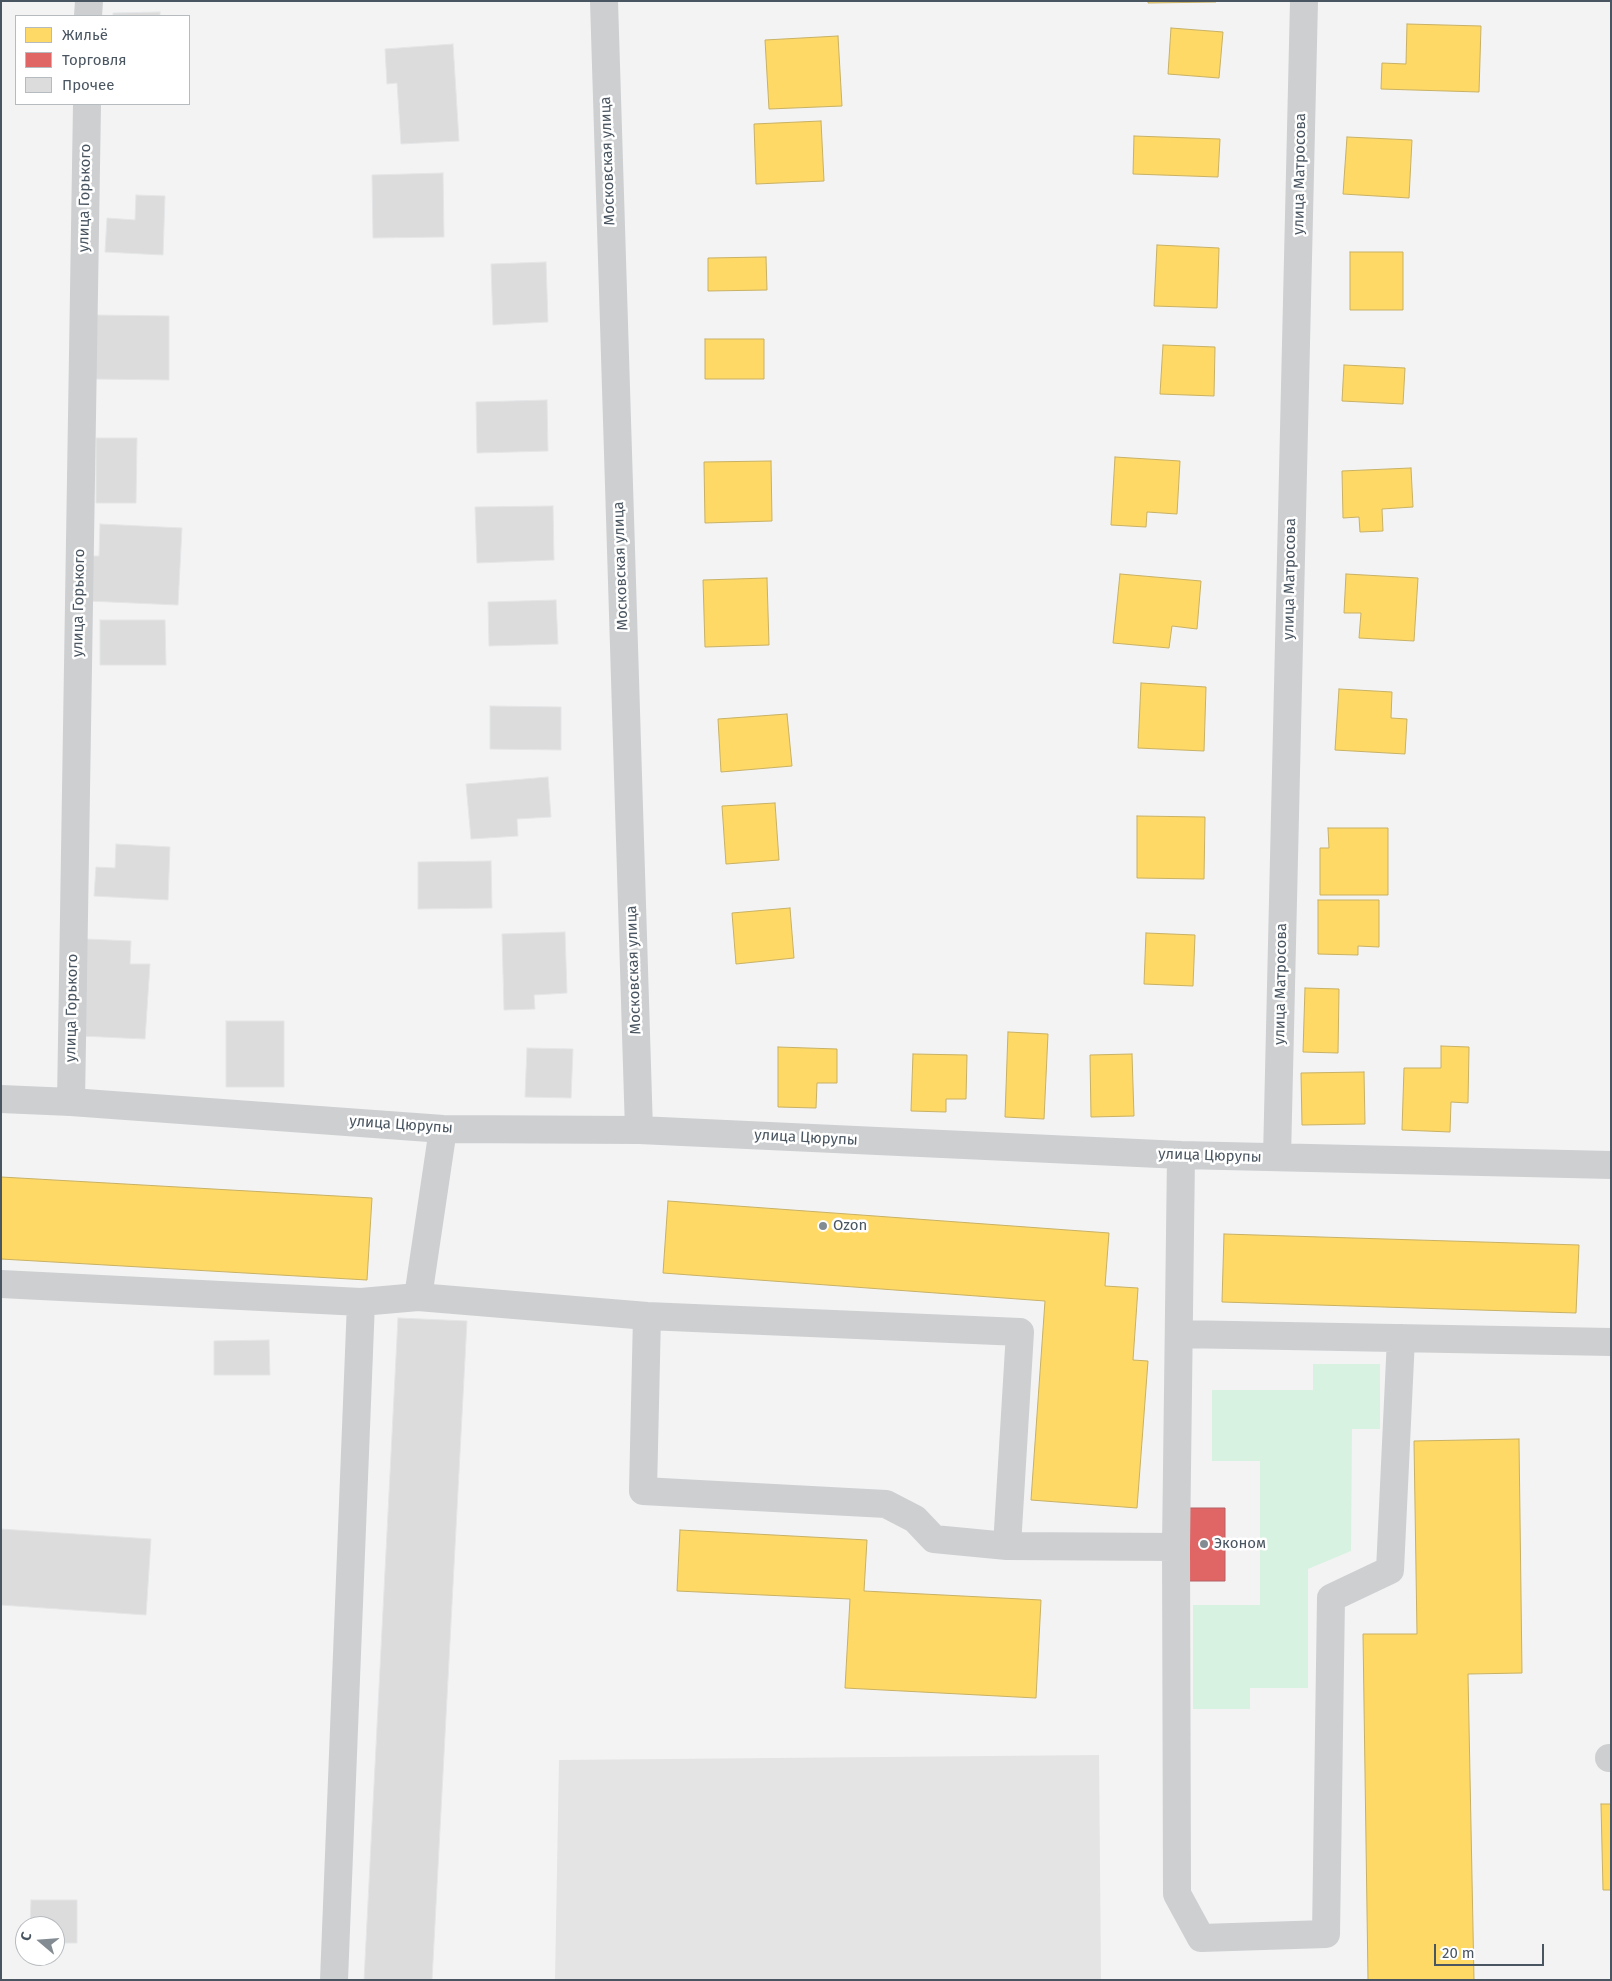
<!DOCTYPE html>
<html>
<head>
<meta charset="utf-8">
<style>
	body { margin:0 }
	#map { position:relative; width:1612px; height:1981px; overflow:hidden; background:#f3f3f3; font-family:"Fira Sans",sans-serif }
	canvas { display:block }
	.frame { position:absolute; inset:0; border:2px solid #495560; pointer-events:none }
	.legend { position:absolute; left:15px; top:15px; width:175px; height:90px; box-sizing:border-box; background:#fff; border:1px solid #b6bbbf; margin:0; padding:6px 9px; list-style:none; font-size:15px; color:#495560 }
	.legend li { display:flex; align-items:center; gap:10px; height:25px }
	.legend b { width:25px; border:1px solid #b6bbbf }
	.north { position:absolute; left:15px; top:1916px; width:50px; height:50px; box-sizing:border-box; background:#fff; border:1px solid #b6bbbf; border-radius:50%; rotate:288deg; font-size:14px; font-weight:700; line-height:20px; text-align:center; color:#495560 }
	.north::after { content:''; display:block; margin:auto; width:18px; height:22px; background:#848c93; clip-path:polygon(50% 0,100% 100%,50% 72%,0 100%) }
	.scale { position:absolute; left:1434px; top:1944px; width:110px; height:22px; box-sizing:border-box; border:2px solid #495560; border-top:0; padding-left:6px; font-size:15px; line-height:18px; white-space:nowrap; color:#495560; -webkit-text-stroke:4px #fff; paint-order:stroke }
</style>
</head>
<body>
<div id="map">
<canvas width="1612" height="1981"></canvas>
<div class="frame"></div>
<ul class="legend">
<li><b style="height:14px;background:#ffd966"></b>Жильё</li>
<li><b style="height:14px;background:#e06666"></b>Торговля</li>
<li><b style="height:14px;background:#dcdcdd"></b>Прочее</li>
</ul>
<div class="north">С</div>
<div class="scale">20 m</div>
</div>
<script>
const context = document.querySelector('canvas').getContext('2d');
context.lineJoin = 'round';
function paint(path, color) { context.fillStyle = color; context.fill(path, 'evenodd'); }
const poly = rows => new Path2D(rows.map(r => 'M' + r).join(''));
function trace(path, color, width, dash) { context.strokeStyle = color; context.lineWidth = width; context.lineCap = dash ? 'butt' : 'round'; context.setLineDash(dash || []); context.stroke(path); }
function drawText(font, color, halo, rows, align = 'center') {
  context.font = font + ' "Fira Sans",sans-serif'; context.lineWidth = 5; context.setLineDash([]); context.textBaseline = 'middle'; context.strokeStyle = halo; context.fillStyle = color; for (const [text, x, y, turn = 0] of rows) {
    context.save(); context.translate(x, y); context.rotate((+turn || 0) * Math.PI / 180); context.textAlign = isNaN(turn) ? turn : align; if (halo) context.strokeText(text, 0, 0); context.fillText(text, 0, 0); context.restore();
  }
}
paint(poly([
	[1099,1755,1101,1980,555,1980,559,1760]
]), '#e5e4e5');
paint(poly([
	[1313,1364,1380,1364,1380,1429,1352,1429,1351,1551,1308,1569,1308,1688,1250,1688,1250,1709,1193,1709,1193,1605,1260,1605,1260,1461,1212,1461,1212,1390,1313,1390]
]), '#d8f2e2');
const homes = poly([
	[1148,1,1216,1,1216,2,1148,3,1148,1],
	[1407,24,1481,26,1479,92,1381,89,1382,63,1406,64,1407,24],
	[1171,28,1223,32,1219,78,1168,74,1171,28],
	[838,36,842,106,769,109,765,40,838,36],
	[821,121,824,181,756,184,754,124,821,121],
	[1134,136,1220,139,1218,177,1133,174,1134,136],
	[1347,137,1412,140,1409,198,1343,194,1347,137],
	[1157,245,1219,248,1217,308,1154,306,1157,245],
	[1350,252,1403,252,1403,310,1350,310,1350,252],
	[766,257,767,290,708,291,708,258,766,257],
	[705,339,764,339,764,379,705,379,705,339],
	[1163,345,1215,347,1214,396,1160,394,1163,345],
	[1344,365,1405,368,1403,404,1342,401,1344,365],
	[1115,457,1180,461,1177,514,1147,512,1146,527,1111,525,1115,457],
	[771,461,772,521,705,523,704,462,771,461],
	[1411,468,1413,507,1382,509,1383,531,1360,532,1359,517,1343,518,1342,471,1411,468],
	[1120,574,1201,581,1197,629,1172,626,1169,648,1113,643,1120,574],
	[1346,574,1418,578,1414,641,1359,638,1361,613,1344,613,1346,574],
	[767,578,769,645,705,647,703,580,767,578],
	[1141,683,1206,687,1204,751,1138,748,1141,683],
	[1339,689,1392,692,1391,718,1407,719,1405,754,1335,750,1339,689],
	[787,714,792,766,721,772,718,719,787,714],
	[775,803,779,860,726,864,722,806,775,803],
	[1137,816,1205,817,1204,879,1137,878,1137,816],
	[1328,828,1388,828,1388,895,1320,895,1320,848,1329,848,1328,828],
	[1318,900,1379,900,1379,947,1358,946,1358,955,1318,954,1318,900],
	[790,908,794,958,736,964,732,913,790,908],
	[1146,933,1195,935,1193,986,1144,984,1146,933],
	[1305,988,1339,989,1338,1053,1303,1052,1305,988],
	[1008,1032,1048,1034,1044,1119,1005,1117,1008,1032],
	[1441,1046,1469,1047,1468,1103,1451,1102,1450,1132,1402,1130,1404,1068,1441,1068,1441,1046],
	[778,1047,837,1049,837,1083,817,1083,816,1108,778,1107,778,1047],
	[913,1054,967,1055,966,1099,946,1099,946,1112,911,1111,913,1054],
	[1132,1054,1134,1116,1091,1117,1090,1055,1132,1054],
	[1364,1072,1365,1124,1302,1125,1301,1073,1364,1072],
	[1,1177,372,1198,367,1280,1,1259,1,1177],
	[668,1201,1109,1233,1105,1286,1138,1288,1133,1360,1148,1361,1137,1508,1031,1500,1045,1301,663,1273,668,1201],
	[1224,1234,1579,1245,1576,1313,1222,1302,1224,1234],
	[1519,1439,1522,1673,1468,1674,1474,1980,1368,1980,1363,1634,1417,1634,1414,1441,1519,1439],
	[680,1530,867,1540,864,1591,1041,1600,1036,1698,845,1688,850,1599,677,1591,680,1530],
	[1601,1804,1611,1804,1611,1890,1603,1890,1601,1804]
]);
paint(homes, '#ffd966');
trace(homes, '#c8b164', 1);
const shops = poly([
	[1184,1508,1225,1508,1225,1581,1183,1581,1184,1508]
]);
paint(shops, '#e06666');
trace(shops, '#b36164', 1);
const building = poly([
	[160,12,160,16,113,16,113,13,160,12],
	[453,44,459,141,401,144,397,83,387,84,385,49,453,44],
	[443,173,444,237,373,238,372,175,443,173],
	[136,195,165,196,163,255,105,252,107,218,135,220,136,195],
	[546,262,548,322,493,325,491,264,546,262],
	[95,315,169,316,169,380,95,379,95,315],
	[547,400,548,451,477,453,476,402,547,400],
	[96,438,137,438,136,503,96,503,96,438],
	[553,506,554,560,477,563,475,507,553,506],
	[100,524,182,528,178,605,88,601,91,556,99,556,100,524],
	[556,600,558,644,489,646,488,602,556,600],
	[100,620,165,620,166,665,100,665,100,620],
	[490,706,561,707,561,750,490,749,490,706],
	[548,777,551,817,517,819,518,836,471,839,466,784,548,777],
	[116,844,170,847,168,900,94,896,96,867,115,868,116,844],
	[491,861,492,908,418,909,418,862,491,861],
	[565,932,567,993,534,995,535,1009,504,1010,502,934,565,932],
	[86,939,131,941,130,964,150,964,145,1039,81,1036,86,939],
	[226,1021,284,1021,284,1087,226,1087,226,1021],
	[527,1048,573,1049,571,1098,525,1097,527,1048],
	[398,1318,467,1321,432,1980,364,1980,398,1318],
	[269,1340,270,1375,214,1375,214,1341,269,1340],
	[1,1529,151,1539,146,1615,1,1605,1,1529],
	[31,1900,77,1900,77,1943,55,1943,55,1926,30,1926,31,1900]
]);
paint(building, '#dcdcdd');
trace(building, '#e4e5e6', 1);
trace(poly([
	[604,1,639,1130],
	[88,16,89,1],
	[1,1099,71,1102,443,1129,639,1130,1181,1155,1611,1165],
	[71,1102,87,104],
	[1181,1155,1176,1547,1177,1894,1201,1938,1326,1934,1331,1598,1390,1570,1401,1338],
	[1277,1157,1304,1],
	[1,1284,361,1302,418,1297,443,1129],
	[418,1297,647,1316,1020,1332,1007,1546],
	[647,1316,643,1491,886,1504,915,1519,934,1539,1007,1546,1176,1547],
	[1179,1334,1611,1342],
	[1609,1758,1611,1758],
	[334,1980,361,1302]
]), '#cdcfd1', 28);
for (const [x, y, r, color] of [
	[823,1226,5,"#848c93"],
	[1204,1544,5,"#848c93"]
]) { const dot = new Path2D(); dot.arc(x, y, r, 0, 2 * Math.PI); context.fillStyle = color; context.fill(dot); trace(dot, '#fff', 2); }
drawText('15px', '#495560', '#fff', [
	["Московская улица",608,161,-92],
	["улица Матросова",1300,174,-89],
	["улица Горького",85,198,-89],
	["Московская улица",621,566,-92],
	["улица Матросова",1290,579,-89],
	["улица Горького",79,603,-89],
	["Московская улица",634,970,-92],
	["улица Матросова",1281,984,-89],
	["улица Горького",72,1008,-89],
	["улица Цюрупы",401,1125,4],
	["улица Цюрупы",806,1138,3],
	["улица Цюрупы",1210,1156,2]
]);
drawText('15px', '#495560', '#fff', [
	["Ozon",833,1226],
	["Эконом",1214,1544]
], 'left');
</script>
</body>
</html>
